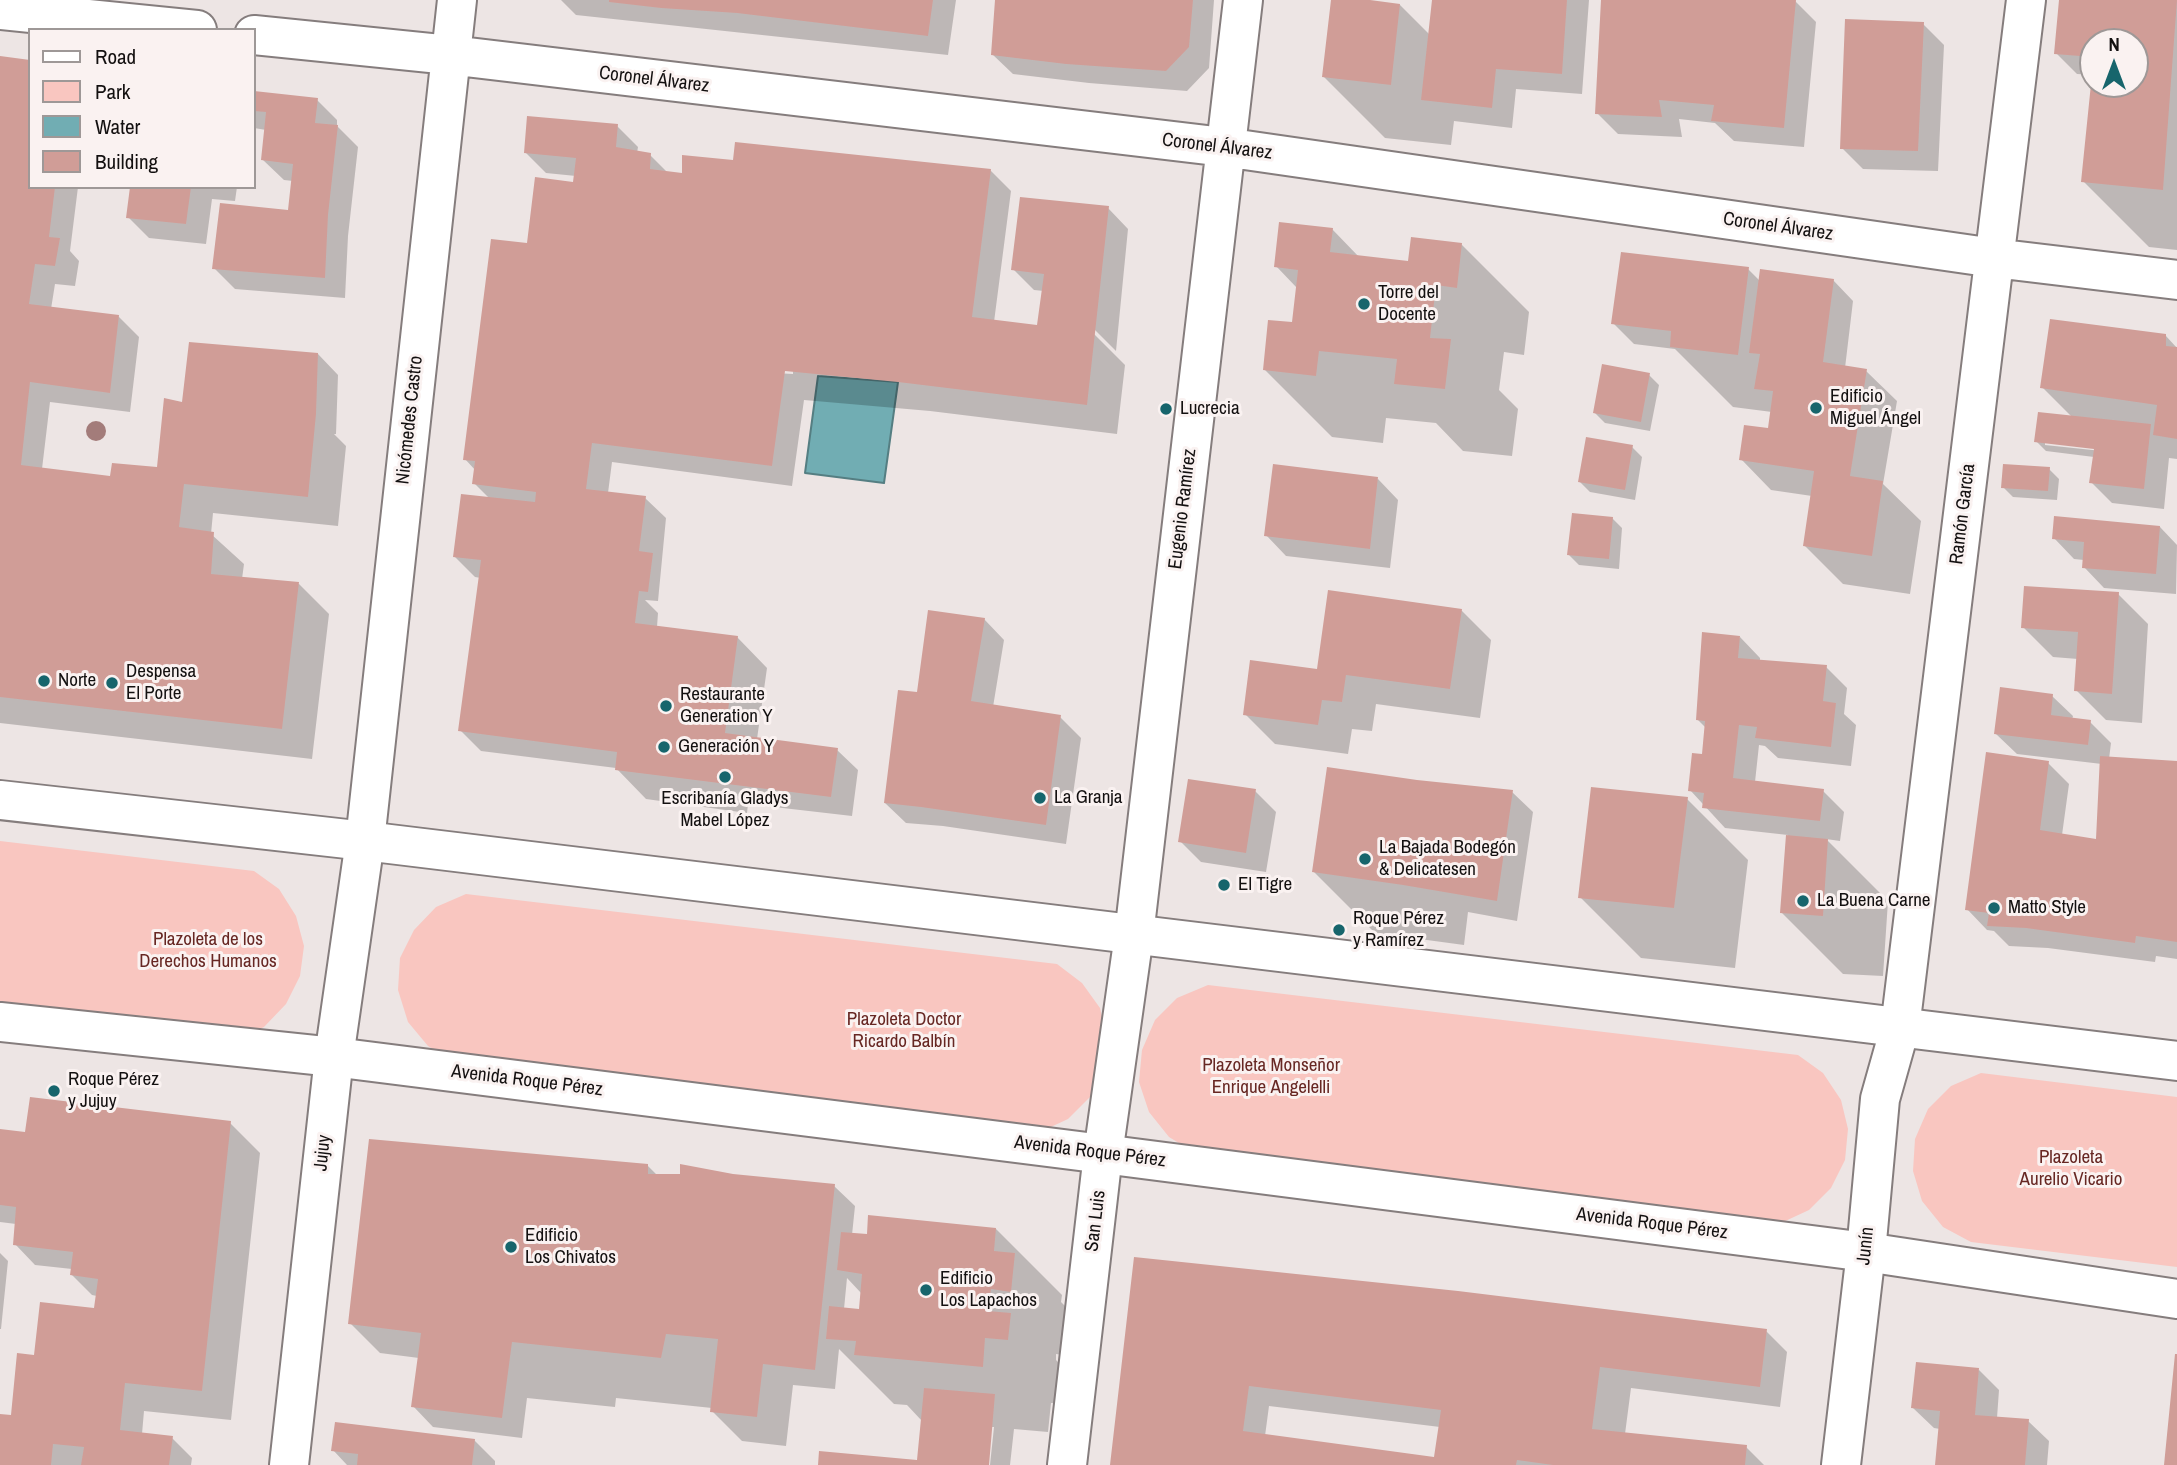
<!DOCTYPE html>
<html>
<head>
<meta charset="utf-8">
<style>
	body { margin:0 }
	#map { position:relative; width:2177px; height:1465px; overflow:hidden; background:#ede5e4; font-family:"Archivo Narrow",sans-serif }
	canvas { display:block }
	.legend { position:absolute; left:28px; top:28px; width:228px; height:161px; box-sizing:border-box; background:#faf2f1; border:2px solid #9e9897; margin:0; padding:9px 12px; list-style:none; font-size:21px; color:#131010 }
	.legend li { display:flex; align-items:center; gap:14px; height:35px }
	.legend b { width:35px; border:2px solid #9e9897 }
	.north { position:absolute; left:2079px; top:28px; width:70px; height:70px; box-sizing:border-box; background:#faf2f1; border:2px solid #9e9897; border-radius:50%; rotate:0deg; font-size:19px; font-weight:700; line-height:28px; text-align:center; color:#131010 }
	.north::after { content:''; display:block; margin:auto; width:24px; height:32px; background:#17656c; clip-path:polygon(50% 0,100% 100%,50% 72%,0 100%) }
</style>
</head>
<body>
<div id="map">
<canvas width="2177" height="1465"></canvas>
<ul class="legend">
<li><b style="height:9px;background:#fff"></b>Road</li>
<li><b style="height:19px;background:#f9c6c0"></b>Park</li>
<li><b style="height:19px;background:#71adb3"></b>Water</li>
<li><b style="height:19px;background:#d09d97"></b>Building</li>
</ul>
<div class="north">N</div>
</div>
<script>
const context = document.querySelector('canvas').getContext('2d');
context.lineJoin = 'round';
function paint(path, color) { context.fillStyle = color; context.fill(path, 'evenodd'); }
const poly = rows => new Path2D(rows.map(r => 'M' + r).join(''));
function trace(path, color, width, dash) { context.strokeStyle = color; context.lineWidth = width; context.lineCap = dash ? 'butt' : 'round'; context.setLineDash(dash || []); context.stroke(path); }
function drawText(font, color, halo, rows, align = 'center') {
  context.font = font + ' "Archivo Narrow",sans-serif'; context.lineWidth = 6; context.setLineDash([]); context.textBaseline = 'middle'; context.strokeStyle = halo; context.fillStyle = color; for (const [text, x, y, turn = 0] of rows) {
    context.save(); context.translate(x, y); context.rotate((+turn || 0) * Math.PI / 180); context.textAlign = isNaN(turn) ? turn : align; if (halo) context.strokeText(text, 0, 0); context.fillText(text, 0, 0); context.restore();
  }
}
paint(poly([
	[0,841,254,871,279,889,296,916,304,946,300,976,286,1004,264,1027,236,1040,0,1011],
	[466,894,1057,964,1082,983,1100,1008,1107,1039,1103,1069,1090,1097,1068,1119,1040,1132,456,1063,428,1046,408,1022,398,990,400,958,414,930,436,907],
	[1208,985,1798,1055,1823,1073,1841,1100,1848,1129,1845,1160,1831,1188,1809,1210,1781,1223,1197,1154,1169,1137,1149,1112,1139,1082,1142,1050,1155,1020,1177,998],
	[1981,1073,2177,1097,2177,1267,1971,1242,1943,1227,1922,1201,1913,1171,1915,1139,1928,1109,1951,1086]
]), '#f9c6c0');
const water = poly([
	[818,376,898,382,884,483,805,473,818,376]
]);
paint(water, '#71adb3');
trace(water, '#557e82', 2);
paint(poly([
	[561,0,956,0,948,55,576,15],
	[997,0,1214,0,1209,68,1187,91,1089,83,1013,74,992,54],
	[1333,0,1355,0,1400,5,1430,35,1433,0,1589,0,1582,94,1516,89,1512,128,1454,121,1451,145,1385,138,1324,77],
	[1603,0,1795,1,1816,22,1804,147,1734,141,1715,123,1679,119,1682,137,1618,134,1597,113],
	[2061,0,2177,0,2177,250,2149,247,2083,181,2093,79,2093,84,2135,84,2135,42,2093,42,2093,75,2077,74,2056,53],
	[1923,24,1944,45,1938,171,1863,169,1842,148],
	[0,57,30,187,78,187,70,251,79,261,75,286,55,284,51,309,118,316,139,337,130,412,50,402,42,469,109,477,159,469,184,402,318,354,338,375,336,434,334,434,346,446,338,526,213,513,211,534,244,564,242,579,299,584,329,614,312,759,0,723],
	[254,93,317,100,337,120,337,126,358,147,348,236,345,298,235,289,214,268,289,212,293,181,284,180,263,160,266,130,254,128],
	[617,126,638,147,637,153,650,155,668,173,684,175,732,162,990,170,1011,191,994,322,1042,328,1044,291,1034,290,1013,269,1108,208,1128,229,1116,351,1094,329,1094,334,1125,365,1117,434,930,411,804,400,792,486,612,462,608,493,645,498,666,518,658,601,645,600,658,613,657,627,737,637,767,668,757,739,837,750,858,770,852,816,748,804,747,813,646,799,616,768,481,751,460,730,481,578,475,577,454,556,490,499,474,483,476,471,465,459,529,244,575,183,576,176,546,173,525,152],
	[793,370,793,374,739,371],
	[132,187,237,187,235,201,212,199,206,244,149,238,128,217],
	[1332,229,1360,258,1409,263,1461,244,1529,312,1524,355,1504,352,1499,390,1518,409,1512,456,1463,451,1436,423,1386,418,1383,443,1332,437,1264,369,1293,324,1297,288,1276,266],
	[1748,269,1760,281,1833,280,1853,301,1845,368,1866,371,1897,401,1883,484,1921,521,1910,594,1843,584,1805,546,1812,496,1771,490,1741,459,1769,430,1772,412,1733,407,1675,349,1634,344,1613,323],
	[2166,336,2177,348,2177,459,2169,458,2164,509,2112,503,2091,482,2094,457,2046,451,2036,441,2072,417,2042,387],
	[2045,441,2102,448,2102,451,2045,445],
	[1649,375,1659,385,1650,431,1605,423,1595,413],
	[1632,447,1642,457,1635,500,1590,492,1580,482],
	[2049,469,2059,479,2057,500,2013,497,2003,487],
	[1378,479,1398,500,1390,568,1286,556,1266,535],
	[1612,518,1622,528,1619,569,1579,565,1569,555],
	[2160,527,2177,545,2176,594,2104,588,2084,567,2084,560,2074,559,2054,538],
	[2118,594,2148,624,2142,723,2106,720,2076,690,2078,659,2053,657,2023,627],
	[1461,610,1491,640,1480,718,1376,704,1372,731,1352,729,1348,754,1275,744,1245,714,1319,671],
	[984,619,1004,640,993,707,1060,717,1081,738,1066,844,943,826,906,823,885,803,918,694],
	[1740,637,1760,658,1760,661,1826,667,1847,688,1844,714,1856,725,1851,766,1778,758,1765,746,1759,745,1755,782,1823,791,1844,812,1840,841,1826,839,1888,901,1883,976,1843,974,1782,913,1788,835,1725,828,1690,790,1704,756,1706,728,1698,720],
	[2052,696,2073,716,2072,720,2090,722,2111,743,2109,759,2177,762,2177,959,2156,956,2155,962,2048,948,2009,946,1994,931,1987,930,1967,909,2048,763,2069,784,2062,835,2098,841,2102,764,2017,754,1996,734],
	[1255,791,1276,812,1266,872,1201,862,1180,841],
	[1512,792,1533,812,1517,921,1468,912,1464,945,1375,933,1314,872],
	[1687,799,1748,860,1735,968,1641,958,1580,897],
	[230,1123,260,1153,231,1420,144,1411,142,1434,172,1438,192,1458,191,1465,0,1465,0,1416,12,1417,35,1357,96,1310,97,1296,92,1295,72,1275,72,1269,35,1265,15,1244,16,1224,0,1222,0,1131,27,1134],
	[647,1165,658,1176,733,1175,834,1186,855,1206,852,1235,996,1229,1062,1295,1061,1302,1080,1321,1077,1357,1056,1354,1056,1360,1076,1381,1074,1405,1051,1403,1048,1432,1014,1429,1010,1465,990,1465,994,1427,990,1427,987,1465,820,1465,918,1462,922,1421,907,1405,894,1404,839,1349,835,1389,793,1385,786,1446,742,1441,712,1411,712,1408,616,1398,615,1407,527,1398,522,1438,433,1427,413,1406,419,1358,380,1353,350,1323],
	[847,1278,862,1294,861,1311,844,1309],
	[0,1253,8,1261,1,1329,0,1329],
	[1136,1259,1766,1331,1787,1352,1780,1407,1631,1388,1625,1434,1746,1447,1764,1465,1112,1465],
	[1269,1406,1440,1427,1436,1459,1265,1436],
	[1979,1370,1999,1390,1997,1418,2028,1421,2049,1441,2047,1465,1937,1465,1940,1429,1934,1428,1913,1408],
	[474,1440,495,1461,495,1465,347,1465,333,1450]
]), '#0003');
paint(poly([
	[609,0,933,0,928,36,737,13,661,8,609,2],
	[995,0,1193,0,1189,47,1166,71,1066,64,991,55],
	[1331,0,1370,0,1400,4,1391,85,1322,77],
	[1432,0,1567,0,1562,74,1496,69,1492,108,1421,100],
	[1601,0,1796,0,1784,128,1711,121,1714,105,1659,100,1662,117,1595,114],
	[2059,0,2177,0,2163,190,2081,182,2091,84,2135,84,2135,62,2151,63,2135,61,2135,42,2093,42,2093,57,2054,54],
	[1845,19,1924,22,1918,151,1840,149],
	[0,56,30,60,30,187,55,187,49,237,60,238,55,266,35,264,29,304,119,315,110,393,30,382,21,465,110,476,112,463,157,467,164,398,182,402,189,342,318,353,316,414,308,497,184,484,179,527,214,532,211,574,299,582,282,729,0,697],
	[254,91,318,98,315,123,338,125,328,215,325,278,212,269,220,203,288,210,293,164,261,160,266,112,254,111],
	[527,116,618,124,616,147,651,153,650,169,682,173,682,155,733,160,735,142,991,169,972,317,1037,325,1044,274,1011,270,1020,197,1109,206,1087,405,898,382,785,371,772,466,592,443,586,489,646,496,639,551,653,553,648,592,639,591,635,623,738,636,725,733,838,748,831,797,615,770,617,752,458,731,481,560,453,557,461,494,535,502,536,492,472,484,475,461,463,460,491,239,527,243,535,177,573,182,576,158,524,153],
	[130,187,191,187,186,224,126,218],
	[1279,222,1333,228,1330,252,1408,261,1411,237,1462,243,1457,288,1436,285,1430,338,1451,339,1445,389,1394,384,1397,359,1319,351,1316,376,1263,370,1268,320,1292,322,1298,270,1274,267],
	[1621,252,1749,267,1738,355,1670,347,1671,331,1611,324],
	[1760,269,1834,279,1823,362,1867,369,1850,476,1883,481,1872,556,1803,546,1814,471,1739,460,1744,425,1768,428,1773,391,1754,389,1760,354,1749,353],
	[2050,319,2166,334,2166,346,2177,347,2177,439,2153,435,2157,405,2040,388],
	[1602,364,1650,373,1641,422,1593,413],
	[2038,412,2151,424,2144,489,2089,483,2094,449,2034,442],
	[1586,437,1633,445,1625,490,1578,482],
	[1273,464,1378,477,1370,549,1264,536],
	[2003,464,2050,467,2048,491,2001,488],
	[1572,513,1613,517,1609,559,1567,555],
	[2054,516,2160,526,2156,574,2082,568,2084,542,2052,539],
	[2024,586,2119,592,2112,694,2074,691,2078,632,2021,628],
	[1328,590,1462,609,1450,689,1346,675,1342,702,1322,700,1318,725,1243,715,1250,660,1317,669],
	[928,610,985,618,971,701,1061,715,1046,825,921,807,884,803,898,690,917,692],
	[1702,632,1740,636,1738,658,1827,665,1823,701,1836,703,1831,747,1755,738,1757,727,1739,725,1733,778,1824,789,1820,821,1702,808,1704,793,1688,791,1692,753,1702,754,1705,721,1696,720],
	[2000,687,2053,694,2051,715,2091,720,2088,745,1994,734],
	[1986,752,2049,761,2040,830,2096,839,2100,756,2177,761,2177,942,2136,936,2135,943,2026,928,1987,926,1989,913,1965,910],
	[1327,767,1417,780,1513,790,1497,901,1403,885,1312,872],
	[1188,779,1256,789,1246,853,1178,842],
	[1591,787,1688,797,1674,908,1578,898],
	[1786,835,1828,839,1823,916,1780,913],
	[30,1097,231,1121,202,1391,125,1383,120,1430,173,1436,169,1465,81,1465,84,1447,53,1444,51,1465,0,1465,0,1414,11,1415,17,1353,34,1355,40,1302,94,1308,98,1279,70,1275,73,1252,13,1245,16,1207,0,1205,0,1129,25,1132],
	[369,1139,648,1164,648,1174,680,1174,680,1164,733,1174,835,1184,815,1370,763,1364,757,1417,710,1412,718,1339,666,1334,661,1358,512,1342,502,1418,411,1407,421,1333,348,1324],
	[868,1215,996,1228,994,1251,1015,1253,1011,1292,991,1289,988,1311,1011,1313,1008,1340,985,1338,983,1367,854,1355,856,1341,826,1339,829,1306,859,1309,862,1274,837,1270,841,1232,867,1234],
	[1134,1257,1458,1291,1767,1329,1760,1387,1600,1367,1592,1429,1747,1445,1745,1465,1553,1465,1517,1460,1516,1465,1110,1465],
	[1249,1386,1441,1410,1434,1457,1243,1431],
	[2175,1354,2177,1354,2177,1465,2164,1465],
	[1916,1362,1979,1368,1975,1415,2029,1419,2025,1465,1935,1465,1940,1411,1911,1408],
	[924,1388,995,1394,989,1465,818,1465,819,1451,917,1460],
	[335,1422,475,1439,472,1465,357,1465,358,1454,331,1451]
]), '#d09d97');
const street = poly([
	[0,10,197,30],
	[254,35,450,55,1224,147,1994,258,2177,280],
	[289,1465,334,1057,365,841,457,0],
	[1067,1465,1103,1154,1134,935,1243,0],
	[1841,1465,1866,1252,1880,1099,1900,1028,2026,0]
]);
const secondary = poly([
	[0,800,365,841,2177,1061],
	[0,1022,334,1057,1103,1154,1866,1252,2177,1299]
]);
trace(street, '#857d7d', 42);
trace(secondary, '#857d7d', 42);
trace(street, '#fff', 38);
trace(secondary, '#fff', 38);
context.fillStyle = '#a37c7a';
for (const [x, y] of [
	[96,431]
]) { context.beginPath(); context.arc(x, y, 10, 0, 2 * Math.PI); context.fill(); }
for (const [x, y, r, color] of [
	[1364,304,7,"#17656c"],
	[1816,408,7,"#17656c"],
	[1166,409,7,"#17656c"],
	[44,681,7,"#17656c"],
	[112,683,7,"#17656c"],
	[666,706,7,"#17656c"],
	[664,747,7,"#17656c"],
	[725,777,7,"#17656c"],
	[1040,798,7,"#17656c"],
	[1365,859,7,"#17656c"],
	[1224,885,7,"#17656c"],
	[1803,901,7,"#17656c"],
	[1994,908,7,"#17656c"],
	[1339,930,7,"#17656c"],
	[54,1091,7,"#17656c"],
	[511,1247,7,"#17656c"],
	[926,1290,7,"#17656c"]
]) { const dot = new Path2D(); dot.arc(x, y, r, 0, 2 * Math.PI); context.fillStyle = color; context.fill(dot); trace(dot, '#faf2f1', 2.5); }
drawText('19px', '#131010', '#faf2f1', [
	["Coronel Álvarez",654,80,7],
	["Coronel Álvarez",1217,147,7],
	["Coronel Álvarez",1778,227,8],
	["Nicómedes Castro",410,420,-84],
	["Eugenio Ramírez",1183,509,-83],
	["Ramón García",1963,514,-83],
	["Avenida Roque Pérez",527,1081,7],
	["Avenida Roque Pérez",1090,1152,7],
	["Jujuy",323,1153,-84],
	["San Luis",1096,1221,-83],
	["Avenida Roque Pérez",1652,1224,7],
	["Junín",1866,1246,-84]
]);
drawText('19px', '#131010', '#faf2f1', [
	["Torre del",1378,293],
	["Docente",1378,315],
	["Edificio",1830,397],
	["Miguel Ángel",1830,419],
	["Lucrecia",1180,409],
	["Despensa",126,672],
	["El Porte",126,694],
	["Norte",58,681],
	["Restaurante",680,695],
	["Generation Y",680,717],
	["Generación Y",678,747],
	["La Granja",1054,798],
	["Escribanía Gladys",725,799,"center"],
	["Mabel López",725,821,"center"],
	["La Bajada Bodegón",1379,848],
	["& Delicatesen",1379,870],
	["El Tigre",1238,885],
	["La Buena Carne",1817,901],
	["Matto Style",2008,908],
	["Roque Pérez",1353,919],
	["y Ramírez",1353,941],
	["Roque Pérez",68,1080],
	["y Jujuy",68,1102],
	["Edificio",525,1236],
	["Los Chivatos",525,1258],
	["Edificio",940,1279],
	["Los Lapachos",940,1301]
], 'left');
drawText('19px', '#672723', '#faf2f1', [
	["Plazoleta de los",208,940],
	["Derechos Humanos",208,962],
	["Plazoleta Doctor",904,1020],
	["Ricardo Balbín",904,1042],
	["Plazoleta Monseñor",1271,1066],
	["Enrique Angelelli",1271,1088],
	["Plazoleta",2071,1158],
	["Aurelio Vicario",2071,1180]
]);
</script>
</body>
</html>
